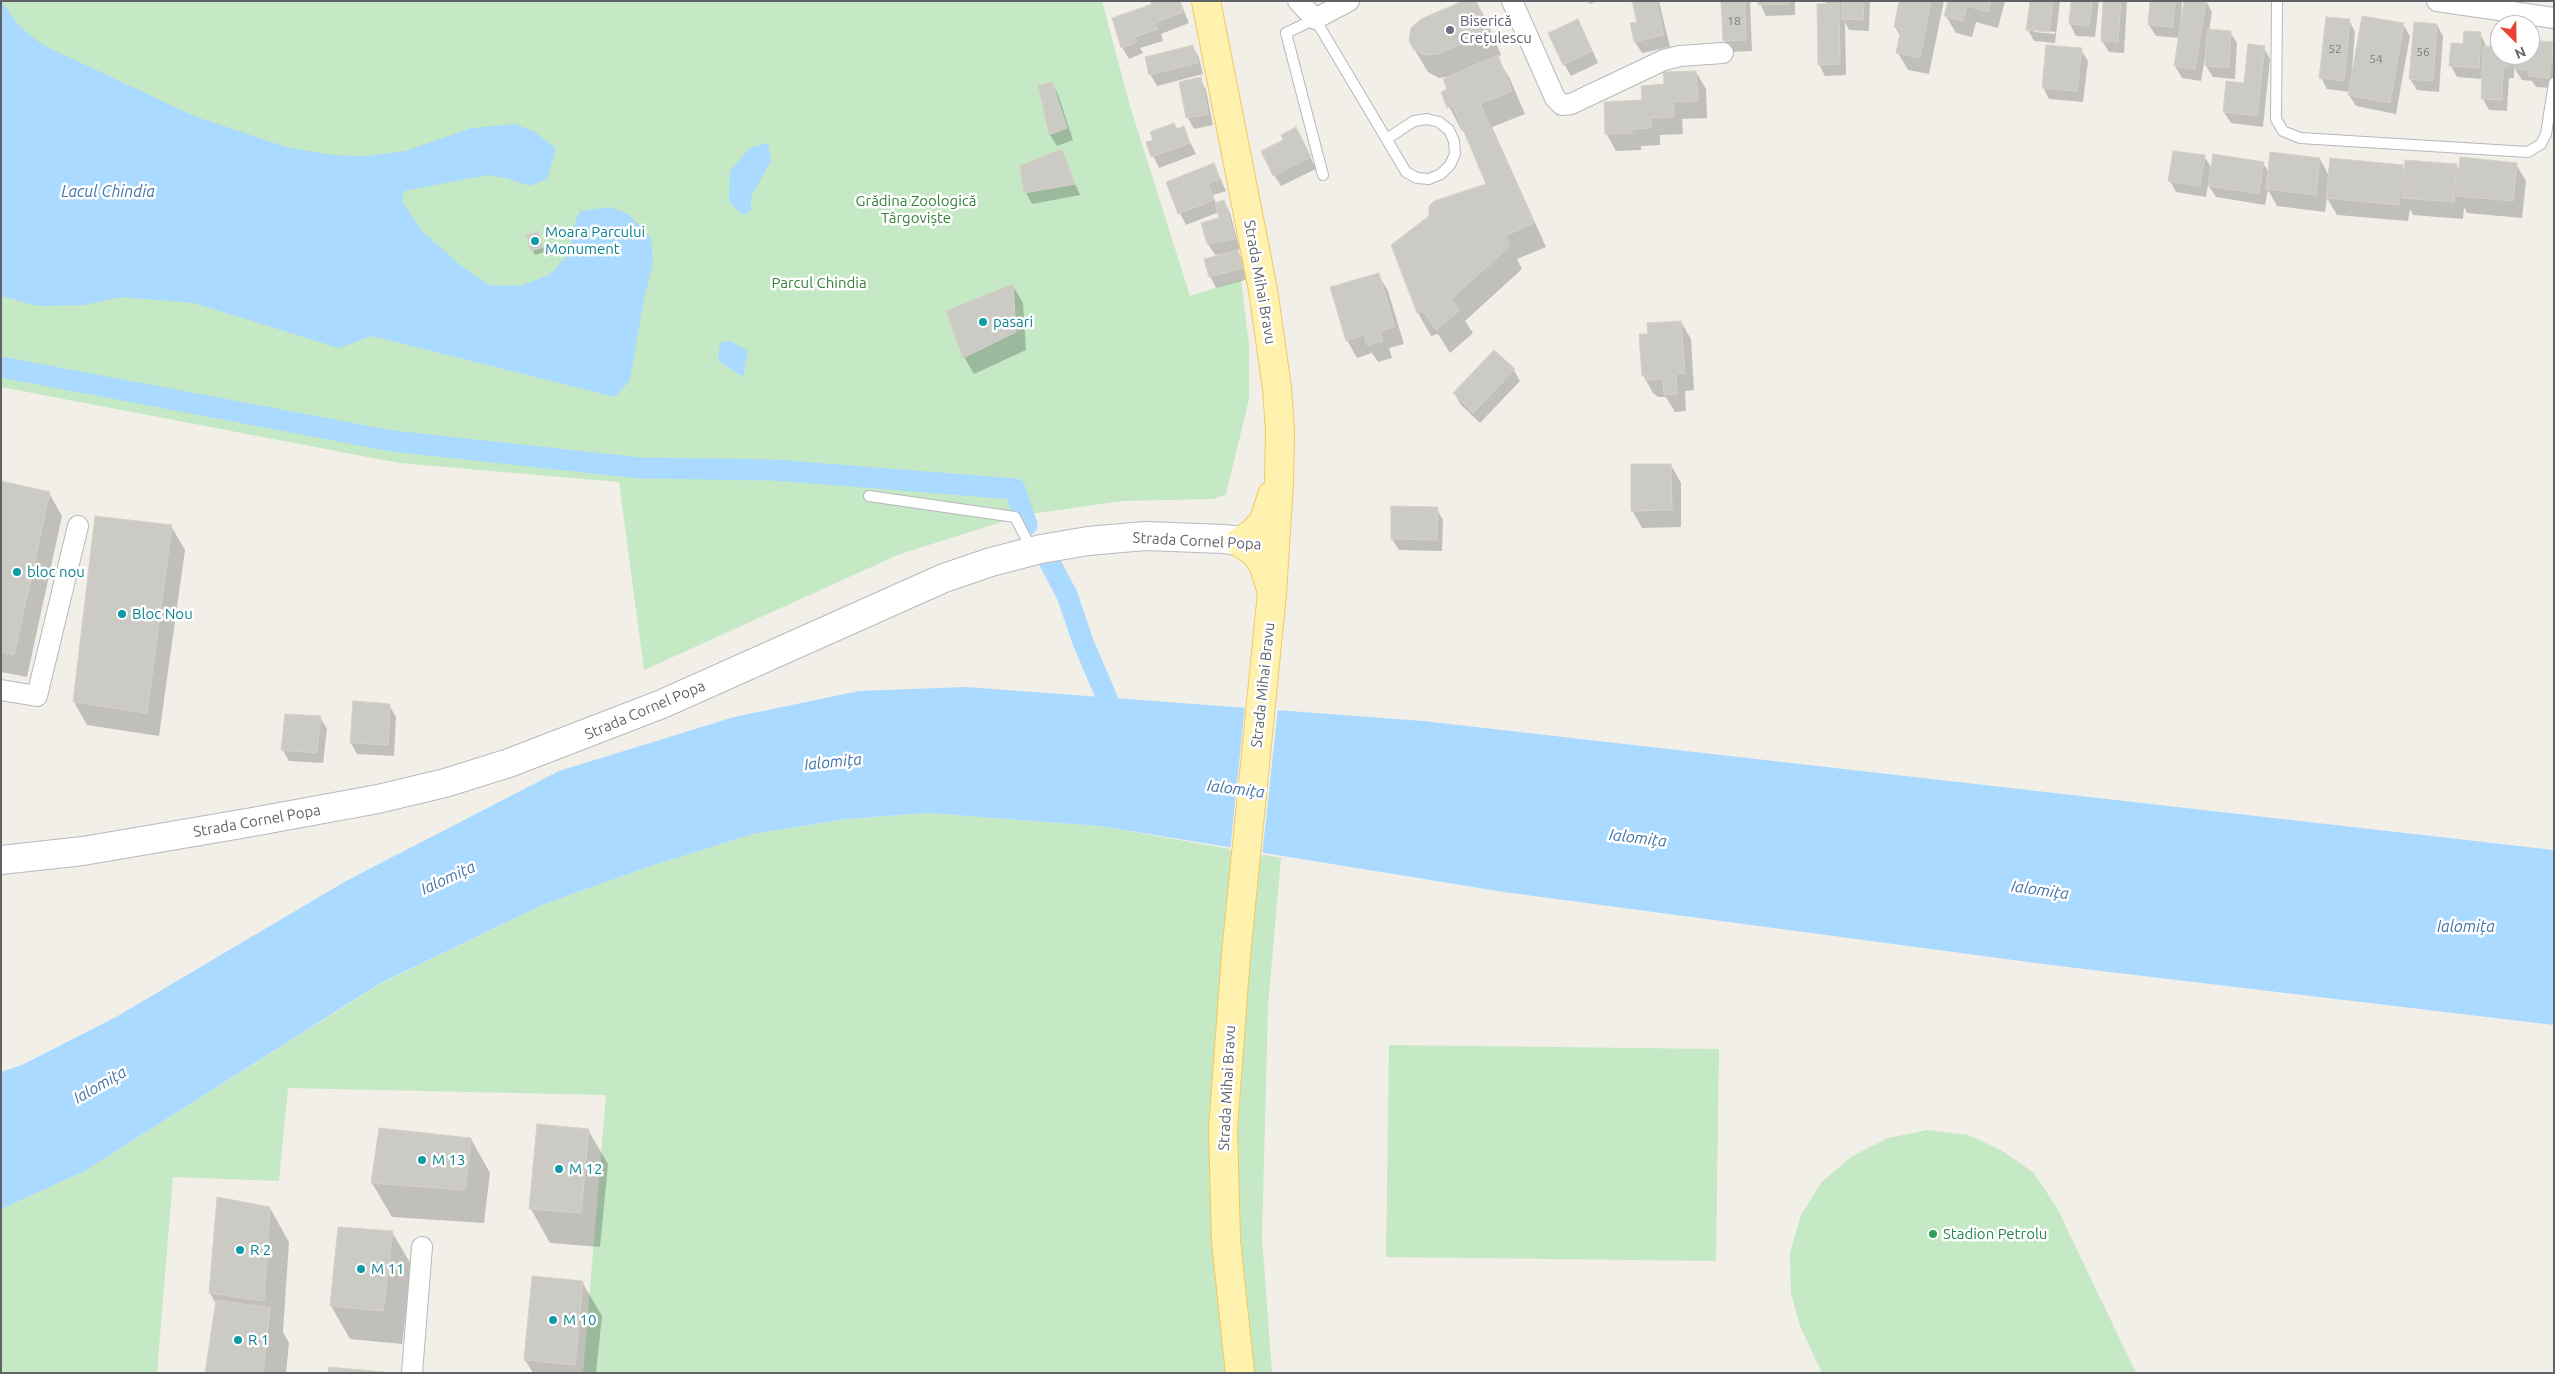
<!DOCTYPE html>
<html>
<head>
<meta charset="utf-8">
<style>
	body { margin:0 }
	#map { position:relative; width:2555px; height:1374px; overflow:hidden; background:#f1efe8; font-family:Ubuntu,sans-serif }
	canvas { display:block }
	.frame { position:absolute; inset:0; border:2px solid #5f6368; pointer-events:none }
	.north { position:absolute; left:2490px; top:15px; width:50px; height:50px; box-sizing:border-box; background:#fff; border:1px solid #bfc1c3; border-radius:50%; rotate:157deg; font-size:14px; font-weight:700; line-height:20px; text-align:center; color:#5f6368 }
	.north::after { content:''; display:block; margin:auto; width:18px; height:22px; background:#ea4335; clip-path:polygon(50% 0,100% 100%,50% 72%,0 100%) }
</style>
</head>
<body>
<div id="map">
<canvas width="2555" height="1374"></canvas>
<div class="frame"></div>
<div class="north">N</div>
</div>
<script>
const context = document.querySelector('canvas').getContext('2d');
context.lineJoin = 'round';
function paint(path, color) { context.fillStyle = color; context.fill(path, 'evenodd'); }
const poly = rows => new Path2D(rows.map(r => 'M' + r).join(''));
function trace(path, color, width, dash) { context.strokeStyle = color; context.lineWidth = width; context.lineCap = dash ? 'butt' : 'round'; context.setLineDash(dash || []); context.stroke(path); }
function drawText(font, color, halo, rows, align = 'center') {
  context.font = font + ' Ubuntu,sans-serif'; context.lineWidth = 5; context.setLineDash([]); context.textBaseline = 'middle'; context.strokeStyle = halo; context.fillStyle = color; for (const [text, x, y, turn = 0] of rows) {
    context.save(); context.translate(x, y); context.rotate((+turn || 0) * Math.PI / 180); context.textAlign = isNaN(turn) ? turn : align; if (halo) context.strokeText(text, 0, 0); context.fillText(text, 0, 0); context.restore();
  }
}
paint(poly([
	[1,1,1102,1,1130,106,1190,296,1241,280,1249,344,1249,399,1226,494,1214,499,1122,501,1024,515,900,554,644,670,619,482,399,463,1,387],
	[928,813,1099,826,1281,858,1268,1006,1262,1238,1272,1373,583,1373,606,1095,288,1088,279,1181,173,1177,157,1373,1,1373,1,1209,83,1172,380,984,542,905,651,866,753,834,846,819],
	[1389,1045,1719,1049,1716,1261,1386,1257],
	[1928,1130,1968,1135,2001,1150,2034,1173,2057,1208,2136,1373,1822,1373,1800,1326,1791,1293,1790,1253,1801,1215,1821,1183,1851,1157,1888,1138]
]), '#c5e8c5');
paint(poly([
	[1,1,19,26,43,45,194,116,286,147,331,155,368,156,405,151,472,128,515,124,535,132,556,149,547,179,530,186,506,178,488,175,404,191,402,202,422,231,460,265,489,285,520,286,549,275,569,254,575,223,580,211,610,207,628,214,651,238,653,263,644,298,630,380,615,397,372,336,339,348,194,303,121,297,84,305,38,306,1,296],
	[768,143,771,161,751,197,751,210,743,215,729,202,730,171,751,147],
	[730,341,748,351,743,377,718,361,720,343],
	[966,687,1423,721,2554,850,2554,1025,2051,965,1504,892,1099,826,928,813,846,819,753,834,651,866,542,905,379,984,83,1172,1,1209,1,1072,22,1065,116,1017,346,881,559,771,734,717,859,691]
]), '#aadaff');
paint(poly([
	[1245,705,1278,707,1262,857,1230,851]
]), '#f1efe8');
paint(poly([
	[1150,1,1157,1,1152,5,1165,1,1180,1,1189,23,1161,34,1163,41,1140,48,1143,53,1129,59,1122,47,1152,5],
	[1476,1,1487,21,1501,55,1497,57,1510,79,1525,114,1492,127,1546,247,1517,259,1522,269,1465,321,1473,333,1450,353,1438,334,1431,336,1418,313,1430,216,1435,202,1488,185,1464,130,1462,131,1442,93,1449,90,1452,76,1439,78,1428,72,1414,49],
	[1588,1,1597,1,1590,4],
	[1633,1,1659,1,1670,47,1642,53,1635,42,1638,23],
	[1723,1,1750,1,1752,51,1731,52,1724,40],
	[1759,1,1795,1,1795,15,1766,16],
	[1825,1,1870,1,1869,31,1849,30,1845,22,1846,75,1825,76,1819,64,1827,5],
	[1900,1,1944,1,1929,74,1908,70,1898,53,1901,37,1895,27],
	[1950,1,2005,1,1998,28,1976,22,1972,37,1956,33,1946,16],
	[2031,1,2060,1,2055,43,2034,41,2028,30],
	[2034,29,2055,32,2055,34,2034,32],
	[2072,1,2099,1,2095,37,2076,36,2070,24],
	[2105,1,2127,1,2124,53,2109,52,2102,41],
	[2151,1,2182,1,2181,17,2183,17,2206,1,2212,12,2209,31,2230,32,2237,43,2235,79,2213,77,2206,66,2207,57,2205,57,2201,81,2182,78,2175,66,2180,38,2156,36,2149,25],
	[2349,20,2355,32,2352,69,2403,24,2410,36,2396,114,2356,106,2349,95,2350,92,2327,89,2321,78],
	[2415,24,2437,25,2443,36,2439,92,2417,90,2410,79],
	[1584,32,1598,63,1571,76,1564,64],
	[2480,33,2487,48,2491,48,2500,34,2500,55,2530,55,2530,48,2552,43,2554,88,2536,87,2532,81,2522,80,2514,68,2514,78,2509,78,2507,111,2489,110,2483,99,2483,79,2457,77,2451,66,2464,45],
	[1193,46,1199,58,1203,74,1157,86,1150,74],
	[2264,48,2270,59,2263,127,2231,123,2224,112,2245,84],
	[2081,50,2088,61,2083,102,2049,99,2043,87],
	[1696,72,1706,89,1707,118,1682,119,1683,134,1660,135,1660,145,1641,146,1641,150,1616,151,1606,133,1643,101,1665,86],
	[1200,79,1206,90,1213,125,1194,129,1188,118,1181,82],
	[1052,83,1058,94,1073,140,1057,146,1050,135,1040,86],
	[1183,128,1196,154,1159,168,1147,143],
	[1302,140,1316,169,1281,186,1274,175],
	[1061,151,1080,195,1032,204,1026,193],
	[2204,156,2212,169,2263,163,2269,173,2320,159,2329,176,2402,166,2405,171,2456,165,2460,172,2516,164,2526,181,2522,218,2467,213,2464,207,2463,219,2413,215,2410,209,2408,221,2337,215,2327,198,2325,212,2277,206,2268,190,2265,205,2216,197,2208,185,2206,197,2176,192,2170,181],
	[1214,164,1226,191,1213,195,1216,204,1224,201,1230,213,1240,250,1237,250,1244,263,1249,279,1216,288,1210,276,1221,256,1220,254,1215,255,1208,244,1220,219,1219,212,1186,225,1180,213],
	[538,233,545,252,535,255,532,250],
	[1378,274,1388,291,1404,344,1389,348,1392,358,1378,362,1372,353,1357,358,1347,340],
	[1013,286,1023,303,1026,350,974,374,964,357],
	[1681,322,1691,339,1694,390,1685,391,1686,411,1675,412,1666,397,1658,397,1653,393,1643,375,1649,335],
	[1514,370,1520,381,1480,423,1461,405,1454,393],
	[1671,465,1681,483,1681,527,1642,528,1632,510],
	[1,482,49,493,62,516,27,677,1,672],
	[1437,509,1443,520,1442,551,1399,550,1392,539],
	[96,517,171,526,185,550,159,736,87,725,74,702],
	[389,705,396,717,394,756,357,754,351,743],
	[320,717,327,729,323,763,289,761,282,749],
	[588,1130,608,1164,600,1247,550,1243,531,1209],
	[471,1139,490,1173,484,1223,392,1217,372,1183],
	[270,1208,289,1242,283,1332,289,1343,286,1373,206,1373,216,1304,210,1293],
	[392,1232,412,1266,402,1344,350,1339,331,1306],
	[582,1282,602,1316,596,1373,533,1373,525,1360]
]), '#0003');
trace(poly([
	[1,367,392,441,640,468,774,470,1015,489,1027,525],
	[1048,559,1067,595,1083,642,1118,724]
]), '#aadaff', 21);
const building = poly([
	[1161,1,1180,1,1183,12,1155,23,1158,29,1135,37,1137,42,1121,48,1112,18,1161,1],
	[1463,1,1476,1,1489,32,1438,54,1425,55,1413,49,1409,41,1411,28,1421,19,1463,1],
	[1632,1,1656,1,1664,35,1634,42,1630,23,1637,22,1632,1],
	[1721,1,1745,1,1746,40,1723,41,1721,1],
	[1758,1,1789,1,1790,4,1758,5,1758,1],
	[1842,1,1864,1,1863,20,1842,19,1842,1],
	[1899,1,1931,1,1920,58,1896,53,1901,29,1894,27,1899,1],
	[1948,1,1991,1,1988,12,1967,6,1963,21,1944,16,1948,1],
	[2030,1,2053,1,2049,32,2026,30,2030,1],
	[2071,1,2092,1,2089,26,2069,24,2071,1],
	[2103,1,2121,1,2118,42,2101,41,2103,1],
	[2150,1,2175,1,2173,27,2148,25,2150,1],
	[2184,1,2206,1,2195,70,2174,66,2184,1],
	[1839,3,1840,64,1818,65,1817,4,1839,3],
	[2362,16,2404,23,2390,103,2348,95,2362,16],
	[2326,17,2350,19,2344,81,2319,78,2326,17],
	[1578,19,1592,51,1563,65,1548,33,1578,19],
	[2414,22,2437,24,2433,81,2409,79,2414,22],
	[2207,29,2231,31,2229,68,2205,66,2207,29],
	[2464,31,2481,32,2479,68,2449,66,2451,43,2463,44,2464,31],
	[2491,33,2500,33,2500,55,2509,55,2508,67,2503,67,2502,100,2481,99,2483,46,2490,47,2491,33],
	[2530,40,2553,42,2549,78,2528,76,2529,70,2514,69,2515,55,2530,55,2530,40],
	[2248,44,2265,46,2257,116,2223,112,2226,81,2244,83,2248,44],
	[1193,45,1198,63,1149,75,1145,57,1193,45],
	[2046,45,2082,48,2077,91,2042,88,2046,45],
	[1498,55,1512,91,1480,104,1534,223,1505,236,1510,246,1451,299,1460,310,1436,330,1424,312,1417,313,1391,245,1429,216,1429,206,1434,201,1486,184,1453,106,1447,108,1441,92,1447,89,1443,79,1498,55],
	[1696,71,1698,101,1673,102,1674,117,1651,118,1651,128,1632,129,1632,133,1605,134,1604,102,1642,100,1641,86,1664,84,1663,72,1696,71],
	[1201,77,1208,114,1186,118,1179,82,1201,77],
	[1052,82,1067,128,1049,135,1038,85,1052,82],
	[1174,123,1177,129,1184,126,1190,143,1151,157,1146,142,1153,140,1150,132,1174,123],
	[1296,127,1311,157,1273,176,1261,151,1283,140,1281,135,1296,127],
	[1062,149,1075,184,1024,193,1020,166,1062,149],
	[2173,151,2205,155,2200,186,2168,181,2173,151],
	[2270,152,2320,158,2316,195,2266,189,2270,152],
	[2213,154,2264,162,2259,194,2208,186,2213,154],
	[2460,157,2517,163,2513,201,2456,196,2460,157],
	[2330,158,2403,165,2399,205,2326,198,2330,158],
	[2405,160,2457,164,2454,202,2402,198,2405,160],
	[1214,163,1220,179,1208,184,1214,200,1178,214,1166,182,1214,163],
	[1224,200,1235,239,1207,244,1201,223,1219,218,1215,203,1224,200],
	[538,231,543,247,531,251,526,235,538,231],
	[1238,250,1243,268,1209,277,1204,259,1238,250],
	[1379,273,1395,327,1380,331,1383,341,1367,345,1364,335,1346,341,1330,287,1379,273],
	[1013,284,1016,332,963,358,946,311,1013,284],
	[1681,321,1685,373,1676,374,1677,394,1664,395,1663,379,1647,380,1647,375,1642,376,1639,334,1648,334,1647,323,1681,321],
	[1494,350,1515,369,1473,413,1453,393,1494,350],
	[1631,464,1671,464,1672,510,1631,511,1631,464],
	[1,481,50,492,14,655,1,652,1,481],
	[1391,506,1438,507,1437,540,1391,539,1391,506],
	[95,516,172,525,147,713,73,702,95,516],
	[353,701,390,704,388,745,350,743,353,701],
	[285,714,321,716,317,753,281,750,285,714],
	[537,1124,589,1129,581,1213,529,1209,537,1124],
	[379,1128,471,1138,465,1190,371,1183,379,1128],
	[217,1197,270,1207,264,1301,209,1293,217,1197],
	[338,1227,393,1231,383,1311,330,1306,338,1227],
	[532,1276,583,1281,575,1365,524,1360,532,1276],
	[216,1300,270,1308,263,1373,205,1373,216,1300],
	[329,1367,384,1372,384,1373,328,1373,329,1367]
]);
paint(building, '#cccac5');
trace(building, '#d6d1c6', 1);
const lane = poly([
	[2277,1,2276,119,2283,131,2300,138,2528,152,2541,144,2546,134,2554,83],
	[1323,175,1286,33,1315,19,1406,172,1417,178,1429,179,1441,174,1450,165,1455,154,1454,141,1449,130,1439,122,1427,119,1414,121,1388,138],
	[869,496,1015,517,1032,550]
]);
const street = poly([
	[1298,1,1315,19,1349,1],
	[1512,1,1555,98,1562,105,1571,104,1664,60,1680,56,1723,53],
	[2437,1,2554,18],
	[1,690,37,696,78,526],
	[412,1373,422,1247]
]);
const secondary = poly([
	[1,860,83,851,247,823,378,799,445,783,509,763,662,704,944,578,991,562,1041,549,1088,541,1145,536,1224,539,1264,544]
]);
const primary = poly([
	[1206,1,1263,290,1277,388,1280,431,1279,482,1272,593,1236,955,1223,1129,1226,1241,1240,1373],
	[1271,589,1263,564,1255,553,1239,542,1253,533,1264,521,1272,495]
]);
trace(lane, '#b5b8bc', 12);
trace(street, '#b5b8bc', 22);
trace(secondary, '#b6babf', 30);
trace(primary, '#f2c960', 30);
trace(lane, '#fff', 10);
trace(street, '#fff', 20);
trace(secondary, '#fff', 28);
trace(primary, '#fff2af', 28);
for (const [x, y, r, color] of [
	[1450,30,5,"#6b7280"],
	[535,241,5,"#0f9aa8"],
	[983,322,5,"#0f9aa8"],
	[17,572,5,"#0f9aa8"],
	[122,614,5,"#0f9aa8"],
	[422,1160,5,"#0f9aa8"],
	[559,1169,5,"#0f9aa8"],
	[1933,1234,5,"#2e9e5b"],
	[240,1250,5,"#0f9aa8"],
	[361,1269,5,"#0f9aa8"],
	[553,1320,5,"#0f9aa8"],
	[238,1340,5,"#0f9aa8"]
]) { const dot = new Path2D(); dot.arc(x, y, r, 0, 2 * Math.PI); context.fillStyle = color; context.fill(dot); trace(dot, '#fff', 2); }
drawText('12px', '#7a7d7f', null, [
	["18",1734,21],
	["52",2335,49],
	["56",2423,52],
	["54",2376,59]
]);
drawText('15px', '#5b616d', '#fff', [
	["Biserică",1460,21],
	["Crețulescu",1460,38]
], 'left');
drawText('15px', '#348238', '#fff', [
	["Grădina Zoologică",916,201],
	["Târgoviște",916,218],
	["Parcul Chindia",819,283]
]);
drawText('15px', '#0d838f', '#fff', [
	["Moara Parcului",545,232],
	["Monument",545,249],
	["pasari",993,322],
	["bloc nou",27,572],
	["Bloc Nou",132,614],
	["M 13",432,1160],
	["M 12",569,1169],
	["R 2",250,1250],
	["M 11",371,1269],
	["M 10",563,1320],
	["R 1",248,1340]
], 'left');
drawText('15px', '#5f6368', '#fff', [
	["Strada Mihai Bravu",1260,282,80],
	["Strada Cornel Popa",1197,541,3],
	["Strada Mihai Bravu",1263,685,-84],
	["Strada Cornel Popa",645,710,-23],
	["Strada Cornel Popa",257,821,-10],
	["Strada Mihai Bravu",1227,1088,-87]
]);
drawText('15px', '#27864d', '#fff', [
	["Stadion Petrolu",1943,1234]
], 'left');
drawText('italic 16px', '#4174aa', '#fff', [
	["Lacul Chindia",108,192],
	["Ialomița",833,762,-6],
	["Ialomița",1236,789,7],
	["Ialomița",1638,838,7],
	["Ialomița",448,878,-25],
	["Ialomița",2040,890,8],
	["Ialomița",2466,927],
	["Ialomița",100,1085,-30]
]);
</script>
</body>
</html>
